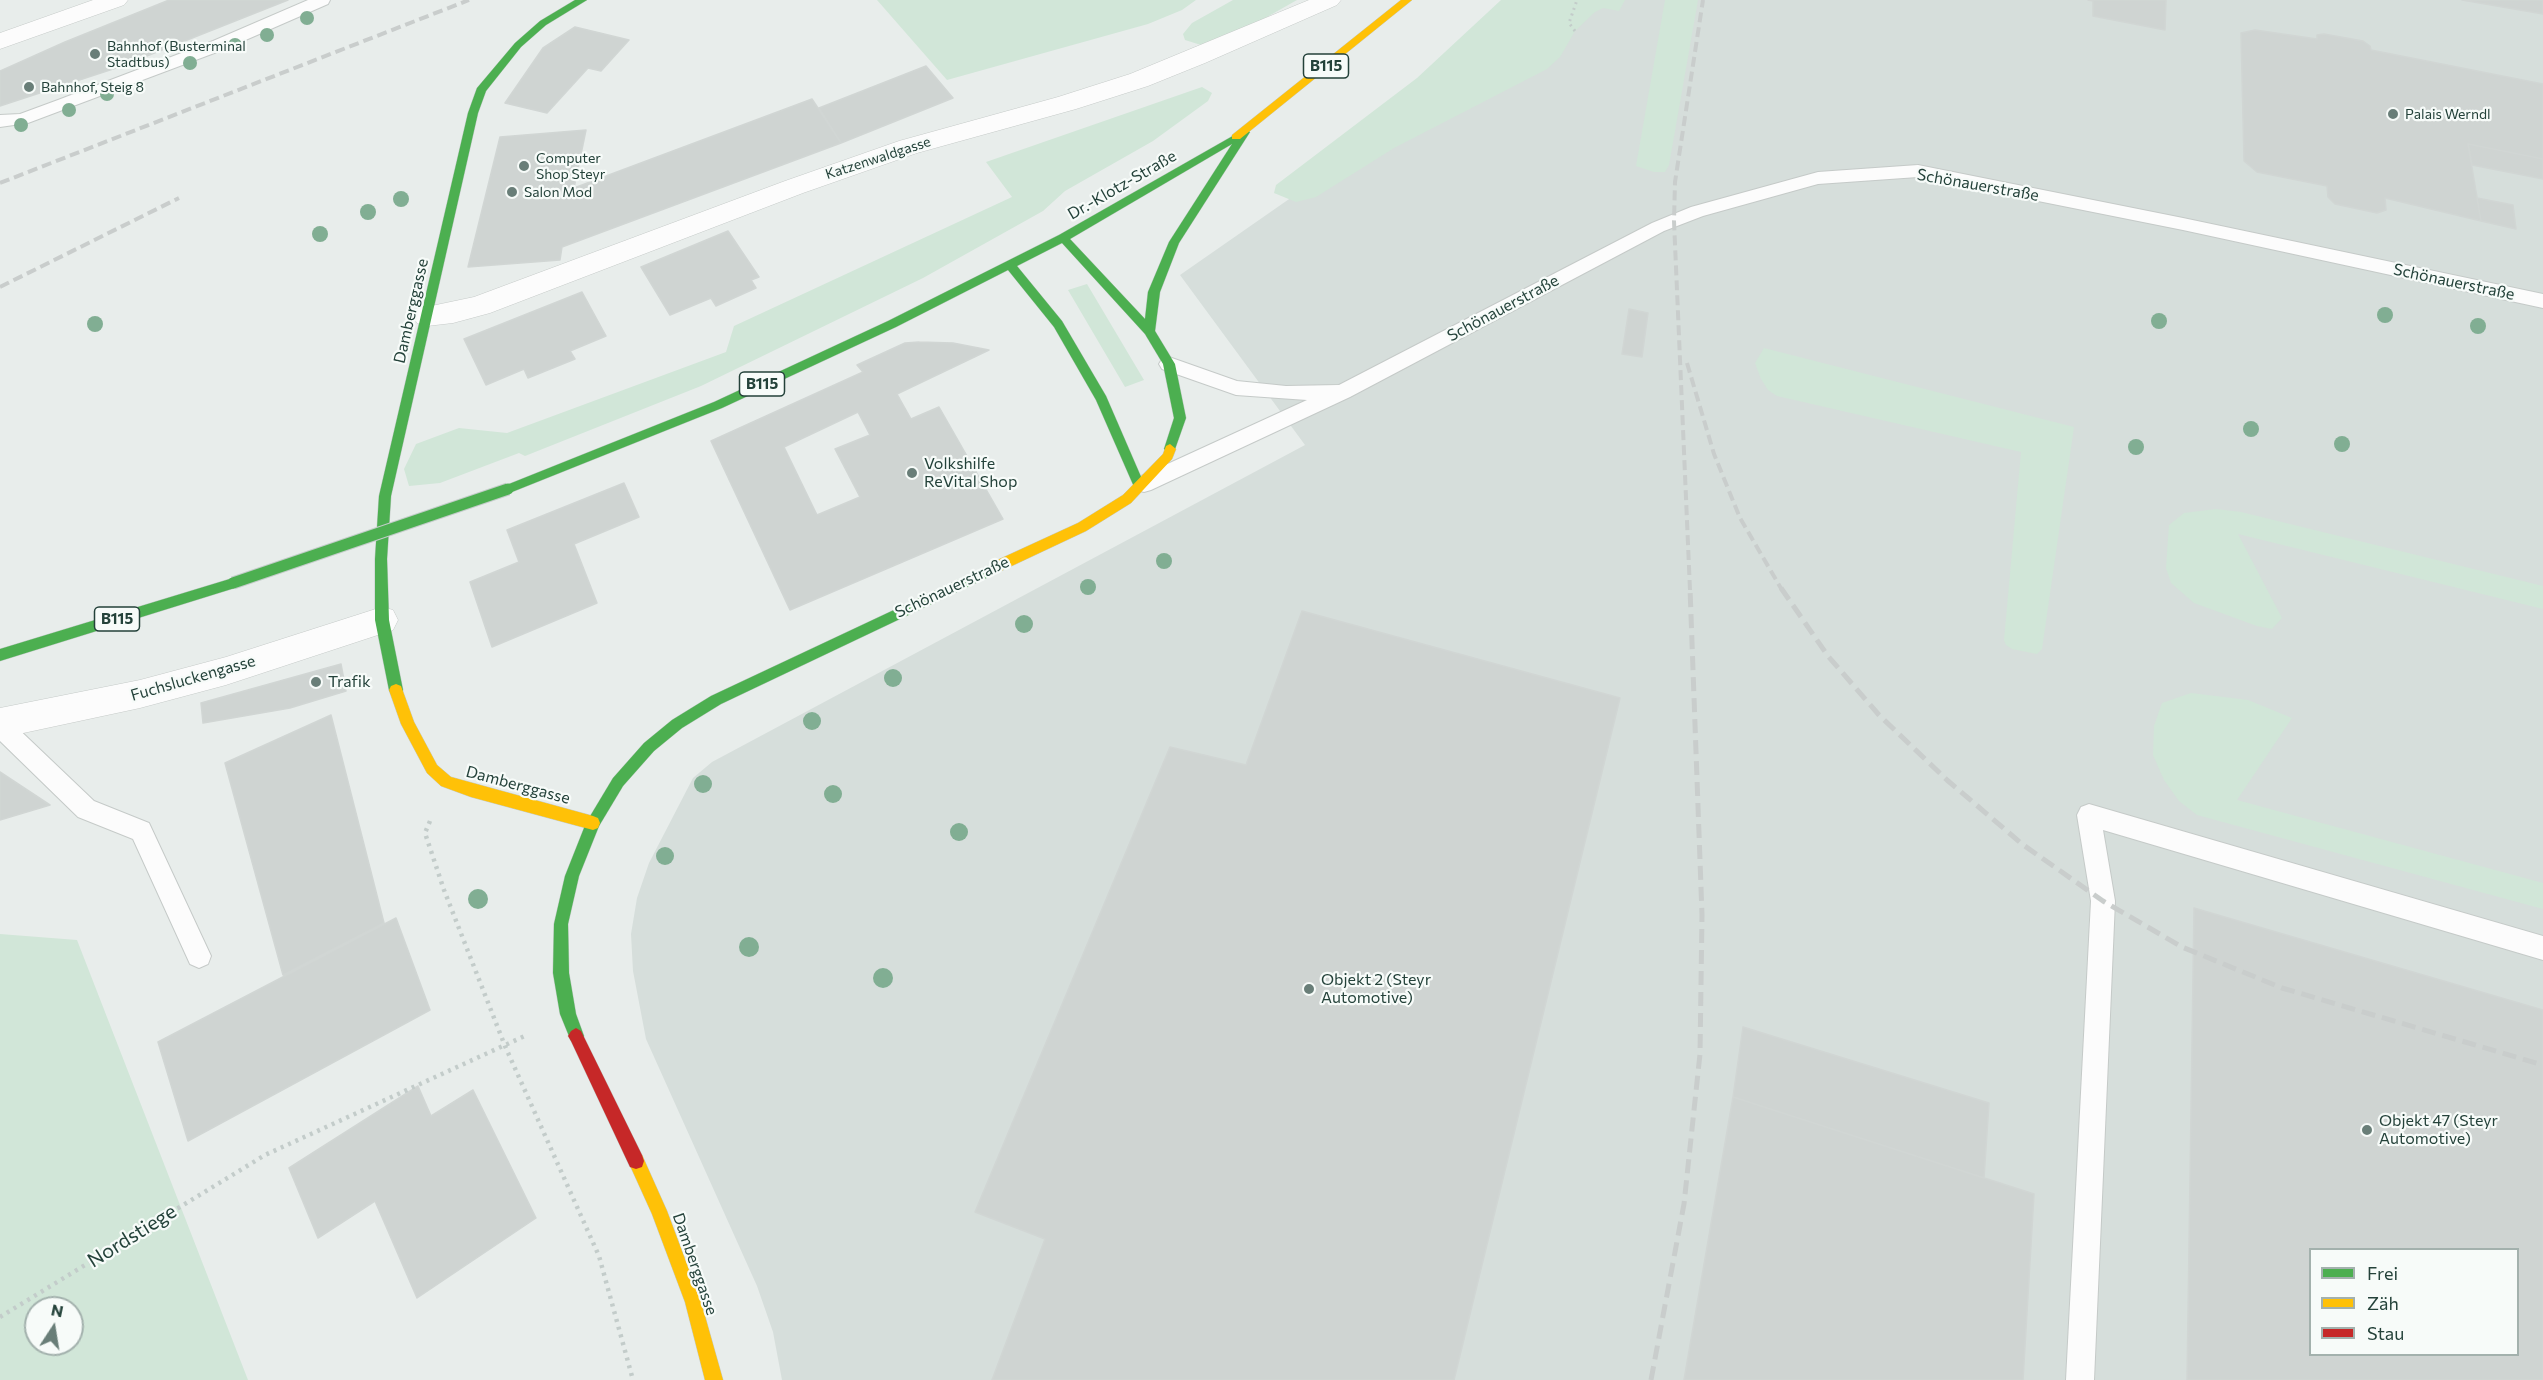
<!DOCTYPE html>
<html>
<head>
<meta charset="utf-8">
<style>
	body { margin:0 }
	#map { position:relative; width:2543px; height:1380px; overflow:hidden; background:#e8edeb; font-family:Commissioner,sans-serif }
	canvas { display:block }
	.legend { position:absolute; left:2309px; top:1248px; width:210px; height:108px; box-sizing:border-box; background:#f7fbf9; border:2px solid #a3b1ad; margin:0; padding:8px 10px; list-style:none; font-size:18px; color:#24423a }
	.legend li { display:flex; align-items:center; gap:12px; height:30px }
	.legend b { width:30px; border:2px solid #a3b1ad }
	.north { position:absolute; left:24px; top:1296px; width:60px; height:60px; box-sizing:border-box; background:#f7fbf9; border:2px solid #a3b1ad; border-radius:50%; rotate:12deg; font-size:16px; font-weight:700; line-height:24px; text-align:center; color:#24423a }
	.north::after { content:''; display:block; margin:auto; width:21px; height:27px; background:#697e78; clip-path:polygon(50% 0,100% 100%,50% 72%,0 100%) }
</style>
</head>
<body>
<div id="map">
<canvas width="2543" height="1380"></canvas>
<ul class="legend">
<li><b style="height:8px;background:#4caf50"></b>Frei</li>
<li><b style="height:8px;background:#ffc107"></b>Zäh</li>
<li><b style="height:8px;background:#c62828"></b>Stau</li>
</ul>
<div class="north">N</div>
</div>
<script>
const context = document.querySelector('canvas').getContext('2d');
context.lineJoin = 'round';
function paint(path, color) { context.fillStyle = color; context.fill(path, 'evenodd'); }
const poly = rows => new Path2D(rows.map(r => 'M' + r).join(''));
function trace(path, color, width, dash) { context.strokeStyle = color; context.lineWidth = width; context.lineCap = dash ? 'butt' : 'round'; context.setLineDash(dash || []); context.stroke(path); }
function drawText(font, color, halo, rows, align = 'center') {
  context.font = font + ' Commissioner,sans-serif'; context.lineWidth = 4.5; context.setLineDash([]); context.textBaseline = 'middle'; context.strokeStyle = halo; context.fillStyle = color; for (const [text, x, y, turn = 0] of rows) {
    context.save(); context.translate(x, y); context.rotate((+turn || 0) * Math.PI / 180); context.textAlign = isNaN(turn) ? turn : align; if (halo) context.strokeText(text, 0, 0); context.fillText(text, 0, 0); context.restore();
  }
}
paint(poly([
	[1575,0,2543,0,2543,1380,782,1380,773,1332,757,1286,646,1039,633,971,631,934,637,898,649,863,693,778,712,762,1305,445,1180,275],
	[2310,1250,2518,1250,2518,1354,2310,1354]
]), '#d6dedb');
paint(poly([
	[877,0,1196,0,1182,10,1148,24,947,80],
	[1233,0,1297,0,1251,26,1217,41,1201,45,1185,40,1183,34,1192,23],
	[1501,0,1625,0,1619,11,1603,8,1595,12,1575,31,1560,57,1547,69,1394,148,1316,197,1296,202,1274,193,1276,185,1417,78],
	[1665,0,1698,0,1669,165,1665,172,1654,172,1636,166],
	[1202,87,1212,93,1208,101,1153,141,1065,191,1043,211,923,278,701,386,525,456,519,453,440,483,409,486,404,469,416,444,459,428,507,433,726,352,734,326,1012,197,986,162],
	[1087,284,1144,380,1125,387,1068,290],
	[1764,348,2074,427,2042,649,2037,654,2012,649,2006,645,2004,640,2021,452,1777,396,1768,390,1761,379,1755,363],
	[2216,509,2241,512,2543,586,2543,609,2238,534,2282,618,2272,629,2257,626,2194,603,2171,583,2166,568,2169,525,2184,513],
	[2191,693,2248,700,2292,718,2237,800,2543,883,2543,909,2197,815,2179,801,2164,780,2153,755,2154,726,2162,703],
	[0,934,77,940,248,1380,0,1380],
	[36,1308,72,1308,72,1344,36,1344]
]), '#d1e6d8');
const building = poly([
	[169,0,288,0,119,67,0,106,0,71,65,42,169,0],
	[2088,0,2166,0,2165,30,2093,16,2093,1,2088,0],
	[2462,0,2543,0,2543,14,2462,0],
	[575,27,629,40,601,71,588,68,547,113,505,103,543,48,575,27],
	[2255,30,2317,39,2317,35,2324,34,2363,41,2370,46,2371,50,2543,84,2543,159,2468,144,2481,221,2385,198,2386,210,2377,213,2335,204,2328,197,2327,186,2257,172,2244,161,2241,33,2255,30],
	[926,66,953,98,841,143,819,108,926,66],
	[812,99,841,143,562,247,560,260,468,267,500,137,586,130,574,188,812,99],
	[2468,144,2543,159,2543,179,2472,165,2468,144],
	[2477,198,2513,205,2516,229,2481,221,2477,198],
	[728,231,759,277,751,280,756,288,716,306,711,298,670,315,641,267,728,231],
	[582,292,606,336,570,351,575,359,528,378,524,369,486,385,464,339,582,292],
	[1629,309,1648,313,1642,357,1622,354,1629,309],
	[919,342,953,343,989,350,897,394,911,419,939,407,1003,519,790,610,711,441,863,372,857,365,905,343,919,342],
	[858,412,870,435,835,449,860,497,817,515,784,447,858,412],
	[624,483,639,517,574,544,597,603,492,647,470,582,519,562,507,530,624,483],
	[1302,611,1620,698,1454,1380,992,1380,1045,1239,975,1212,1170,747,1246,765,1302,611],
	[341,664,346,691,290,708,203,723,201,703,341,664],
	[331,715,384,923,283,975,225,763,331,715],
	[0,772,50,805,0,820,0,772],
	[2194,908,2543,1010,2543,1380,2187,1380,2194,908],
	[2310,1250,2518,1250,2518,1354,2310,1354,2310,1250],
	[396,918,430,1010,188,1141,158,1042,396,918],
	[1743,1027,1989,1103,1984,1178,1733,1097,1743,1027],
	[418,1086,431,1116,473,1090,536,1218,417,1298,375,1201,318,1238,289,1168,418,1086],
	[1733,1097,2034,1194,2023,1380,1684,1380,1733,1097]
]);
paint(building, '#cfd4d2');
trace(building, '#d1d6d4', 1.5);
const lane = poly([
	[308,0,330,0,328,4,225,49,28,123,0,127,0,115,20,114,58,100,213,41,308,0],
	[1918,165,2183,218,2543,294,2543,308,2183,230,1918,177,1818,184,1703,216,1664,231,1350,397,1151,490,1144,492,1137,490,1134,484,1137,478,1307,400,1236,395,1162,369,1159,364,1162,359,1169,357,1237,381,1286,386,1339,385,1652,223,1691,207,1818,172,1918,165],
	[0,716,8,719,94,801,149,823,211,956,208,964,199,968,190,964,133,839,78,817,0,741,0,716],
	[2089,804,2543,936,2543,960,2103,830,2115,901,2094,1380,2066,1380,2091,901,2077,815,2081,807,2089,804]
]);
const street = poly([
	[93,0,128,0,124,5,0,49,0,33,93,0],
	[1309,0,1341,0,1337,5,1205,63,1148,86,1076,109,917,153,803,193,490,313,453,323,427,326,417,323,413,316,417,309,474,297,785,181,899,141,1058,97,1130,74,1309,0],
	[382,607,393,610,398,620,393,630,226,685,140,708,0,738,0,708,140,680,226,657,382,607]
]);
const fast = poly([
	[575,0,587,0,546,25,521,47,486,91,478,113,391,496,387,559,389,620,403,690,401,694,396,696,391,694,389,690,375,620,375,559,379,496,468,113,477,88,515,43,540,21,575,0],
	[1245,129,1250,132,1179,243,1160,292,1155,331,1175,364,1186,418,1174,452,1170,454,1164,449,1174,418,1163,364,1145,334,1062,243,1017,266,1062,321,1106,396,1145,486,1143,489,1135,489,1096,400,1054,327,1008,270,896,327,722,408,512,492,508,494,502,489,504,486,714,402,888,321,1059,235,1245,129],
	[1232,144,1169,242,1148,292,1145,319,1070,239,1232,144],
	[996,562,1001,563,1002,567,1001,571,721,704,682,728,654,751,623,786,599,826,579,876,568,924,569,973,576,1014,584,1036,581,1041,576,1044,571,1041,560,1014,553,973,554,924,565,876,586,823,613,778,644,743,672,720,711,696,996,562],
	[233,578,238,579,239,583,238,587,0,661,0,649,233,578]
]);
const slow = poly([
	[1401,0,1412,0,1240,139,1232,139,1232,135,1401,0],
	[1170,444,1176,449,1172,459,1131,503,1086,531,1001,571,991,571,990,567,991,563,1078,523,1123,495,1163,454,1166,446,1170,444],
	[396,684,401,686,414,722,437,765,451,777,593,816,598,818,600,823,598,828,593,830,471,797,441,786,427,773,401,724,389,690,391,686,396,684],
	[636,1153,642,1155,667,1211,701,1302,723,1380,705,1380,685,1302,652,1214,628,1161,630,1155,636,1153]
]);
const jam = poly([
	[576,1028,581,1031,642,1155,644,1161,642,1167,636,1169,630,1167,571,1041,568,1036,571,1031,576,1028]
]);
trace(lane, '#c5cac8', 2);
trace(street, '#c5cac8', 1);
trace(fast, '#c3cbc8', 1);
trace(slow, '#c3cbc8', 1);
trace(jam, '#c3cbc8', 1);
trace(poly([
	[1575,31,1569,23,1577,0]
]), '#c3ccca', 3, [2, 4]);
trace(poly([
	[430,821,425,833,444,890,505,1046,599,1256,633,1380],
	[0,1317,265,1155,527,1035]
]), '#c3ccca', 4.5, [3, 5]);
paint(lane, '#fcfcfc');
paint(street, '#fcfcfc');
paint(fast, '#4caf50');
paint(slow, '#ffc107');
paint(jam, '#c62828');
trace(poly([
	[0,183,469,0],
	[0,287,179,198],
	[1687,363,1714,454,1740,518,1782,590],
	[1690,590,1674,221,1675,182,1703,0]
]), '#c9cdcc', 4, [10, 5]);
trace(poly([
	[1781,588,1828,656,1879,715,1947,780,2022,844,2103,901,2182,947,2282,988,2543,1065],
	[1651,1380,1684,1204,1700,1054,1702,915,1690,588]
]), '#c9cdcc', 5, [14, 7]);
const fastBridge = poly([
	[233,583,508,489]
]);
trace(fastBridge, '#c3ccc9', 13, []);
trace(fastBridge, '#4caf50', 11);
context.fillStyle = '#81ae93';
for (const [x, y, r] of [
	[307,18,7],
	[267,35,7],
	[235,45,7],
	[190,63,7],
	[107,94,7],
	[69,110,7],
	[21,125,7],
	[401,199,8],
	[368,212,8],
	[320,234,8],
	[2385,315,8],
	[2159,321,8],
	[95,324,8],
	[2478,326,8],
	[2251,429,8],
	[2342,444,8],
	[2136,447,8],
	[1164,561,8],
	[1088,587,8],
	[1024,624,9],
	[893,678,9],
	[812,721,9],
	[703,784,9],
	[833,794,9],
	[959,832,9],
	[665,856,9],
	[478,899,10],
	[749,947,10],
	[883,978,10]
]) { context.beginPath(); context.arc(x, y, r, 0, 2 * Math.PI); context.fill(); }
for (const [x, y, r, color] of [
	[95,54,6,"#697e78"],
	[29,87,6,"#697e78"],
	[2393,114,6,"#697e78"],
	[524,166,6,"#697e78"],
	[512,192,6,"#697e78"],
	[912,473,6,"#697e78"],
	[316,682,6,"#697e78"],
	[1309,989,6,"#697e78"],
	[2367,1130,6,"#697e78"]
]) { const dot = new Path2D(); dot.arc(x, y, r, 0, 2 * Math.PI); context.fillStyle = color; context.fill(dot); trace(dot, '#f7fbf9', 2); }
drawText('14px', '#24423a', '#f7fbf9', [
	["Bahnhof (Busterminal",107,46],
	["Stadtbus)",107,62],
	["Bahnhof, Steig 8",41,87],
	["Palais Werndl",2405,114],
	["Computer",536,158],
	["Shop Steyr",536,174],
	["Salon Mod",524,192]
], 'left');
drawText('14px', '#24423a', '#f7fbf9', [
	["Katzenwaldgasse",878,158,-18]
]);
for (const [x, y, w] of [
	[1326,66,45],
	[762,384,45],
	[117,619,45]
]) { const box = new Path2D(); box.roundRect(x - w / 2, y - 12, w, 24, 4.5); context.fillStyle = '#f7fbf9'; context.fill(box); trace(box, '#24423a', 1.5); }
drawText('bold 15px', '#24423a', null, [
	["B115",1326,66],
	["B115",762,384],
	["B115",117,619]
]);
drawText('16px', '#24423a', '#f7fbf9', [
	["Dr.-Klotz-Straße",1122,185,-30],
	["Schönauerstraße",1978,185,10],
	["Schönauerstraße",2454,282,12],
	["Schönauerstraße",1503,308,-28],
	["Damberggasse",411,311,-77],
	["Schönauerstraße",952,587,-25],
	["Fuchsluckengasse",193,678,-16],
	["Damberggasse",518,785,15],
	["Damberggasse",695,1264,71]
]);
drawText('16px', '#24423a', '#f7fbf9', [
	["Volkshilfe",924,464],
	["ReVital Shop",924,482],
	["Trafik",328,682],
	["Objekt 2 (Steyr",1321,980],
	["Automotive)",1321,998],
	["Objekt 47 (Steyr",2379,1121],
	["Automotive)",2379,1139]
], 'left');
drawText('20px', '#24423a', '#f7fbf9', [
	["Nordstiege",132,1236,-32]
]);
</script>
</body>
</html>
